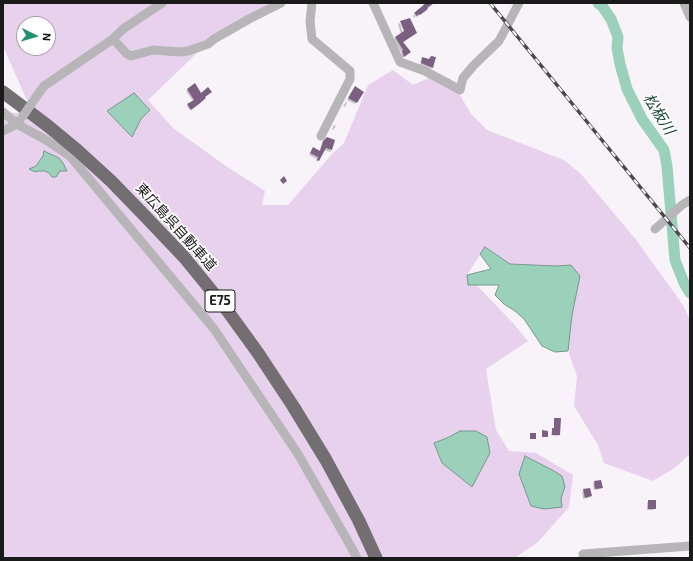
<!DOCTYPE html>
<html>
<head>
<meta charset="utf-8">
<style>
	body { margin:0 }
	#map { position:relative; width:693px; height:561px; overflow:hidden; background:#f7f3f8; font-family:"Exo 2",sans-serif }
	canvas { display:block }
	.frame { position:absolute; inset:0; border:4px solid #1b1a1b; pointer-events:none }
	.north { position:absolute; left:16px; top:16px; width:40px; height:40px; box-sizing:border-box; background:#fff; border:1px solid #a4a3a4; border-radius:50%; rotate:95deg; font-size:11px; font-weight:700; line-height:16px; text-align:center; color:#1b1a1b }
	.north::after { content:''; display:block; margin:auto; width:14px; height:18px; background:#229071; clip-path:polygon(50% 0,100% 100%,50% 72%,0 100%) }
</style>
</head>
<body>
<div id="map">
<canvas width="693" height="561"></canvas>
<div class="frame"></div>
<div class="north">N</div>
</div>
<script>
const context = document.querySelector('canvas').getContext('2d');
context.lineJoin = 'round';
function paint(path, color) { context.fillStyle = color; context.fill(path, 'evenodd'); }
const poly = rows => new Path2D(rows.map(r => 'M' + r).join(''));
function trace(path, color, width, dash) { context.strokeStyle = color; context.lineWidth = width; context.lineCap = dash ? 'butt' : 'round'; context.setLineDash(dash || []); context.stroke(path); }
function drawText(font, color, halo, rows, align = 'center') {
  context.font = font + ' "Exo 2","Noto Sans JP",sans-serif'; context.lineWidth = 3.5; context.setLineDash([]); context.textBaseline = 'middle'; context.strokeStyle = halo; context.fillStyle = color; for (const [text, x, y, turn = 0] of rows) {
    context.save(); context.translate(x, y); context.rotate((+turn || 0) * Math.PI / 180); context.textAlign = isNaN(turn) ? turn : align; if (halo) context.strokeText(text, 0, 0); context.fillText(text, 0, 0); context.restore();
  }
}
paint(poly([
	[4,3,271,3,253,13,196,54,148,100,173,128,223,164,265,191,262,205,288,205,332,154,344,143,368,85,393,70,413,85,431,77,450,78,471,114,487,130,564,160,581,174,637,241,683,305,690,320,690,454,676,467,653,481,604,463,598,445,574,406,577,376,569,354,571,266,556,266,510,264,485,247,467,275,513,323,528,341,486,369,496,430,509,451,536,453,573,475,569,507,538,542,515,558,3,558,3,112,33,114,3,46],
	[24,24,48,24,48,48,24,48]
]), '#e8d1ed');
const water = poly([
	[134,93,150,110,141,119,132,137,107,111,134,93],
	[44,151,59,158,63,163,67,171,60,171,56,177,52,177,49,173,45,171,38,171,35,172,29,169,36,166,43,156,44,151],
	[485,247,510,264,556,266,571,265,580,276,572,315,568,351,555,352,542,346,524,319,515,311,504,304,495,295,499,285,468,285,467,275,491,269,480,254,485,247],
	[460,431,476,431,487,437,490,453,472,487,442,463,434,443,449,437,460,431],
	[525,456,554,471,562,476,565,487,561,498,562,507,544,509,531,506,519,474,525,456]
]);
paint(water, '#9bd0bb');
trace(water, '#75998b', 1);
paint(poly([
	[424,3,434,3,417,17,416,16,414,18,413,16,425,6,423,4],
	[400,23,404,36,416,33,402,43,407,54,402,58,400,55,402,53,393,40,401,34,398,24],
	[423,59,432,67,431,69,420,65,421,60],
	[195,85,197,105,190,110,187,106,193,101,186,91],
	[354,89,362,92,355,104,347,100],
	[346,102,347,103,345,107,343,106],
	[334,125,336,126,333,130,332,129],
	[327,138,334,141,331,150,330,152,324,150,318,160,317,162,316,161,317,159,309,155,312,150,319,152,322,144],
	[555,419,559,435,558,436,551,435,552,430,554,429,554,420],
	[594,482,602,488,600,489,594,490,593,484],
	[584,490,591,496,589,497,583,499,582,492],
	[649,501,655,508,653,510,647,510,647,503]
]), '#0003');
trace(poly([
	[598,3,602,6,611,19,618,37,617,48,620,64,627,89,642,119,664,150,667,166,675,260,684,283,690,293]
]), '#9bd0bb', 11);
paint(poly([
	[426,3,434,3,427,8,428,9,420,15,419,14,417,16,414,13],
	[410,18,417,33,403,42,411,52,404,57,402,51,403,50,395,37,404,31,400,21],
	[431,56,436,57,433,68,421,63,422,57,429,59],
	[195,83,201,93,208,87,212,92,205,97,206,98,199,104,191,110,187,104,194,100,187,89],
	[355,86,364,92,357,103,348,98],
	[327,137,335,140,332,150,326,148,319,161,317,160,318,157,310,153,313,147,320,151,323,141],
	[284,176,287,181,283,184,280,180],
	[554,418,561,418,560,435,552,435,552,428,554,428],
	[542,430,548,431,548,437,542,437],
	[530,433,536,433,536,439,530,439],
	[601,480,603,488,595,489,594,481],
	[590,488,592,496,585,498,583,489],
	[648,500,656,500,656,509,648,509]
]), '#7b6081');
trace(poly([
	[312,3,310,21,312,39,350,71,350,79,321,136],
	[373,3,400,62,425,71,460,90,463,78,474,65,499,41,519,3],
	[684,3,690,17],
	[113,39,127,54,131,56,153,50,180,52,188,51,208,44,214,39,249,19,281,3],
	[36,97,44,86,113,39,123,29,162,3],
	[3,112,17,124,46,140,70,156,214,329,298,454,350,545,357,558],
	[3,131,17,124,20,120],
	[655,229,682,205,690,200],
	[584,558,583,554,690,546]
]), '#b7b5b8', 9);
trace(poly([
	[3,92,48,126,77,150,111,181,144,215,184,257,224,306,258,353,293,406,326,460,359,521,376,558]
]), '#726e72', 13);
const rail = poly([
	[490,3,690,248]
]);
trace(rail, '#4a484a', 3.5);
trace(rail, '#fff', 2, [6]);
trace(poly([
	[23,116,36,97]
]), '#b7b5b8', 9);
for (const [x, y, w] of [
	[220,301,30]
]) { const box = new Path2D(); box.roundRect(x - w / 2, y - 11, w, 22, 3); context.fillStyle = '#fff'; context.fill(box); trace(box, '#1b1a1b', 1); }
drawText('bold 13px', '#1b1a1b', null, [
	["E75",220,301]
]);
drawText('14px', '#1b1a1b', '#fff', [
	["東広島呉自動車道",176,227,48]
]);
drawText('italic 15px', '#154133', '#fff', [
	["松板川",659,114,58]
]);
</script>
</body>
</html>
